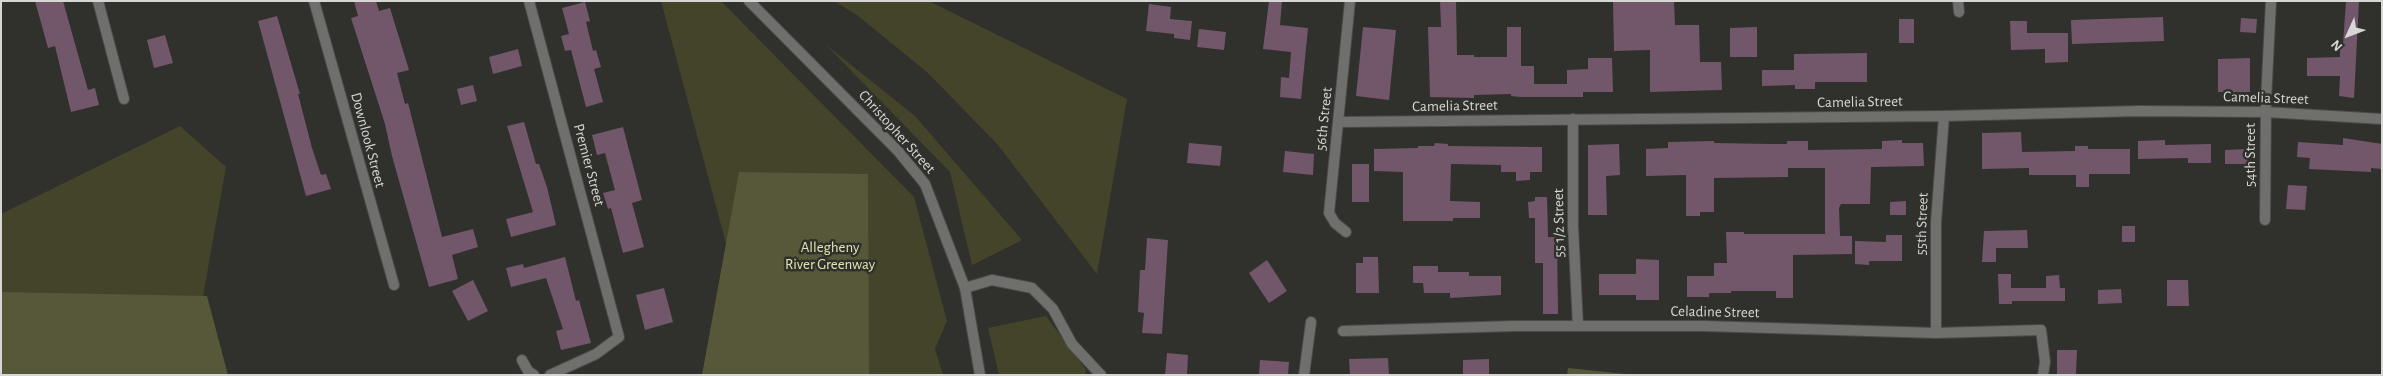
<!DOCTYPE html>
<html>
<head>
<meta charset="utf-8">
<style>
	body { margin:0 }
	#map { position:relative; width:2383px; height:376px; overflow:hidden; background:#30302c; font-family:"Alegreya Sans",sans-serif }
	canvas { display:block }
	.frame { position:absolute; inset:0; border:2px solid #d6d6d4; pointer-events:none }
	.north { position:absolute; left:2323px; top:10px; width:50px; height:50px; -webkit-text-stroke:4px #30302c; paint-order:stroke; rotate:227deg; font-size:14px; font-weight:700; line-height:20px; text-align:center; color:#d6d6d4 }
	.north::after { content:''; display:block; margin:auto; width:18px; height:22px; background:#d6d6d4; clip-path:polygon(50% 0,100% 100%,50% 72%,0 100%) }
</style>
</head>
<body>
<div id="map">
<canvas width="2383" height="376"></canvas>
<div class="frame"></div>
<div class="north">N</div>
</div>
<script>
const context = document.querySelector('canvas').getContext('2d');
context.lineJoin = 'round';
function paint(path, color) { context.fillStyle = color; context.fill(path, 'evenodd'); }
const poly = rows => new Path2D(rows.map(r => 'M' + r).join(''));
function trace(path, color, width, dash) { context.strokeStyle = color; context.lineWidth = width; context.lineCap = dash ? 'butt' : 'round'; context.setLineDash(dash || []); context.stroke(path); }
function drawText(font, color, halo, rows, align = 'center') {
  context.font = font + ' "Alegreya Sans",sans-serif'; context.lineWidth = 5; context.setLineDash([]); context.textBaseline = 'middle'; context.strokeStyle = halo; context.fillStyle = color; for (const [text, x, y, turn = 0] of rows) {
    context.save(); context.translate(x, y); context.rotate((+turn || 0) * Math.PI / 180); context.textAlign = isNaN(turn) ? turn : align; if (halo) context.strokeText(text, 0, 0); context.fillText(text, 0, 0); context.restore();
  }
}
paint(poly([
	[661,1,721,1,914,197,947,321,935,349,943,375,811,375,747,322],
	[834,1,929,1,1127,99,1097,274,998,145,928,73,857,15],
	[825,44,915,116,1022,240,972,265,950,172],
	[180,126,226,167,189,375,1,375,1,214],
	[1046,316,1086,370,1085,375,999,375,988,328]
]), '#44442a');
paint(poly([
	[739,172,868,174,869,375,702,375],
	[1,292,207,296,228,375,1,375],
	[1568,368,1635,375,1567,375]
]), '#575739');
paint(poly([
	[35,1,63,1,88,90,95,88,99,105,71,112,55,46,48,48],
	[354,1,376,1,379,11,390,8,409,70,397,73,405,104,408,103,442,237,473,229,478,247,452,255,458,279,429,287,392,156,385,124,351,18,358,16],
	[1269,1,1282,1,1280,25,1308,28,1301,99,1280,97,1281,77,1289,78,1291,52,1263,49],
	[1440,1,1456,1,1457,55,1474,55,1474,57,1507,57,1507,27,1521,27,1521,66,1534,66,1534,84,1567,84,1567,70,1588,69,1588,58,1612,58,1613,92,1583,92,1583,97,1521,97,1511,96,1511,94,1474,95,1474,98,1430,97,1428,27,1441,27],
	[1613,1,1674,1,1675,25,1699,25,1700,62,1721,62,1722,90,1650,92,1650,50,1614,51],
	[2346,1,2359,1,2354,98,2339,96,2340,76,2307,76,2307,58,2340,57,2340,44,2343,44],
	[585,2,590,21,586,22,593,51,596,50,601,67,594,69,603,102,586,107,571,50,565,51,561,36,569,34,562,8],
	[1149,4,1171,7,1170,19,1192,21,1190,40,1174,38,1174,34,1146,31],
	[277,16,300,94,298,94,312,148,321,175,326,174,331,189,306,196,258,21],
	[2163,17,2164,41,2072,44,2071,20],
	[2241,18,2257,19,2256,33,2240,32],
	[1899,19,1914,19,1914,43,1899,43],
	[2010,21,2027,21,2027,33,2068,33,2068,62,2045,63,2045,49,2011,50],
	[1363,27,1396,30,1389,100,1356,96],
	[1757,27,1757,57,1730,57,1730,28],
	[1199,29,1226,32,1224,50,1197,47],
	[165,35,173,63,154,68,147,40],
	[518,49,522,66,493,74,489,57],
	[1867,53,1867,82,1815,82,1815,89,1795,89,1795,85,1762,86,1762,70,1794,70,1794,54],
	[2250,58,2250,92,2218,92,2218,59],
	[473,85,477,101,461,105,457,89],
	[524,122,536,164,539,164,547,187,556,225,511,237,506,219,533,212,507,126],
	[623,127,642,200,632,203,644,247,623,253,611,208,608,209,603,193,615,190,605,153,597,155,592,135],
	[2021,132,2022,152,2075,151,2075,146,2088,146,2088,149,2130,149,2130,174,2089,174,2089,187,2076,187,2076,175,2029,175,2029,168,1982,169,1982,133],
	[2343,138,2382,144,2382,169,2371,168,2371,172,2309,169,2310,158,2297,157,2298,142,2343,145],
	[1902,140,1902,143,1923,143,1924,166,1871,167,1870,204,1841,204,1839,208,1840,236,1852,236,1852,254,1793,255,1793,298,1776,298,1776,291,1731,291,1731,293,1709,293,1709,297,1687,297,1687,276,1714,276,1714,263,1727,263,1726,232,1744,232,1744,234,1825,234,1825,168,1788,168,1788,177,1714,178,1714,212,1700,212,1700,216,1686,216,1686,175,1646,176,1646,149,1668,148,1668,142,1714,141,1714,143,1772,144,1787,144,1787,141,1808,141,1808,150,1882,149,1882,141],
	[2165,140,2165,145,2211,144,2211,163,2188,163,2188,158,2138,159,2138,141],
	[1189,143,1222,146,1220,166,1187,163],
	[1435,143,1448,144,1448,146,1542,147,1542,172,1530,172,1530,180,1516,181,1516,172,1501,172,1501,165,1451,164,1450,201,1480,202,1480,218,1453,218,1453,221,1403,221,1403,172,1374,171,1374,149,1418,148,1418,146,1434,146],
	[1619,144,1620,175,1606,176,1607,215,1588,215,1588,145],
	[2248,149,2248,164,2225,164,2225,150],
	[1285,151,1314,154,1313,175,1283,172],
	[1352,164,1369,164,1369,202,1352,202],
	[2288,185,2307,186,2305,210,2286,209],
	[1535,197,1547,197,1548,237,1557,237,1558,314,1543,314,1543,263,1535,263,1535,218,1529,218,1528,202,1535,201],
	[1906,201,1906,215,1890,215,1890,202],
	[2122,226,2135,226,2135,242,2122,242],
	[2027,230,2028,248,1996,248,1996,262,1982,262,1984,231],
	[1886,235,1902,235,1902,261,1869,261,1869,265,1855,264,1855,241,1886,242],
	[1147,238,1168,240,1162,334,1142,333,1144,313,1138,312,1140,270,1145,270],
	[565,257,576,301,579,300,591,343,561,350,556,331,563,329,546,278,511,287,506,268,523,264,524,268],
	[1363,257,1378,257,1379,293,1356,293,1356,263,1363,263],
	[1636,259,1659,260,1659,300,1636,300,1636,295,1599,295,1599,274,1636,274],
	[1267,260,1287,291,1269,303,1249,273],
	[1413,266,1438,266,1438,272,1469,272,1469,276,1501,276,1501,295,1450,298,1450,293,1424,293,1423,283,1413,283],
	[1998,274,2011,274,2011,288,2046,288,2046,276,2059,275,2060,288,2065,288,2065,301,2012,301,2012,304,1999,304],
	[473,280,488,311,468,321,452,291],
	[2167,280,2188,280,2189,306,2167,306],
	[664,288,673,322,645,330,636,295],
	[2121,289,2122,303,2098,304,2098,290],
	[2057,350,2077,350,2076,375,2057,375],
	[1167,353,1188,355,1187,375,1165,375],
	[1388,358,1389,375,1350,375,1349,359],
	[1489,359,1489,375,1463,375,1463,360],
	[1260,360,1289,362,1288,375,1259,375]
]), '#72576a');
const street = poly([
	[98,1,124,99],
	[314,1,394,285],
	[529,1,619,337,596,354,550,375],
	[749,1,898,151,925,184,965,288,980,375],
	[1958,1,1959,12],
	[1573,119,1573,226,1578,326],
	[1339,122,1944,116,2139,111,2266,112,2382,119],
	[2265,220,2266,100,2271,1],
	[1346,232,1335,223,1329,213,1350,1],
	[965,288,992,280,1032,288,1053,309,1072,344,1101,375],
	[1343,331,1515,326,1704,326,1936,333,2041,330,2045,362,2043,375],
	[1936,333,1936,222,1944,116],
	[522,360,528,371,534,375],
	[1304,375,1311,322]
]);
trace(street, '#4b4b47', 12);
trace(street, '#6f6f6d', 10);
drawText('15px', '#d6d6d4', '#30302c', [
	["Camelia Street",2266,98,2],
	["Camelia Street",1860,102,-1],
	["Camelia Street",1455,106,-1],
	["56th Street",1324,119,-84],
	["Christopher Street",897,132,48],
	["Downlook Street",368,140,75],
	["54th Street",2250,155,-90],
	["Premier Street",589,165,75],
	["55 1/2 Street",1559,223,-91],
	["55th Street",1922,224,-88],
	["Celadine Street",1715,312,1]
]);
drawText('15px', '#e5e5ac', '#30302c', [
	["Allegheny",830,247],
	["River Greenway",830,264]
]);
</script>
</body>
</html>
